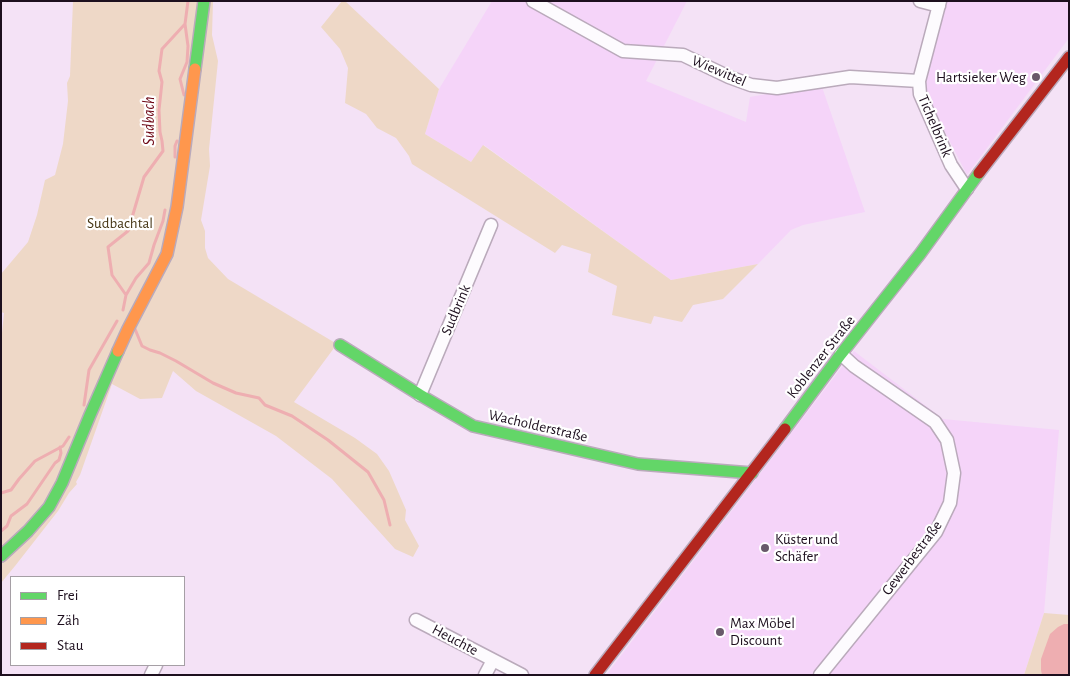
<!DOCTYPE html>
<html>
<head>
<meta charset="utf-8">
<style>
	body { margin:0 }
	#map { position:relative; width:1070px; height:676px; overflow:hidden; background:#f4e2f6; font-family:"Alegreya Sans",sans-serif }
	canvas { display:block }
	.frame { position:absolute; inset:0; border:2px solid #1d0f1e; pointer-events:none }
	.legend { position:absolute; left:10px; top:576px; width:175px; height:90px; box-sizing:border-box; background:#fff; border:1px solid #a59fa5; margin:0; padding:6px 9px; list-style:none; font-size:15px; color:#1d0f1e }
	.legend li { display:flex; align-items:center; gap:10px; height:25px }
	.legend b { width:25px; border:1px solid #a59fa5 }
</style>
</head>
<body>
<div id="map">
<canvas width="1070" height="676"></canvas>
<div class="frame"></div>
<ul class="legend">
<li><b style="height:6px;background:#63d668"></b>Frei</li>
<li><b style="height:6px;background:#ff974d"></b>Zäh</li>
<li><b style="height:6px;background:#b3261e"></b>Stau</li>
</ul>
</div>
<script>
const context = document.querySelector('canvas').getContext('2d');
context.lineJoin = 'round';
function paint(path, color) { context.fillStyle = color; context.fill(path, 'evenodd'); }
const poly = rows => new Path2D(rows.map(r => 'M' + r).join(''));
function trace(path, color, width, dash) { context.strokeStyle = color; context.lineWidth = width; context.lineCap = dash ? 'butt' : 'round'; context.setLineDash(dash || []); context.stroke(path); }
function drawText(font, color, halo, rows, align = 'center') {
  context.font = font + ' "Alegreya Sans",sans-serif'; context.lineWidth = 4.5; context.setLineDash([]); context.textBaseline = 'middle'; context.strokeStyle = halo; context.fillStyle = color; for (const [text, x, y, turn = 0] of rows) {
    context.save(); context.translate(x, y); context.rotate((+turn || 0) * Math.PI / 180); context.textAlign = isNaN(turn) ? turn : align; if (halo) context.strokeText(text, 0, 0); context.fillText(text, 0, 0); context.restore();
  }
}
paint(poly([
	[492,1,687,1,646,81,746,122,750,97,821,84,865,212,803,225,791,230,758,264,671,280,484,145,471,162,425,134,439,89],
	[941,1,1069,1,1069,38,967,175,927,97,925,80],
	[854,351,943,419,1059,430,1044,613,1024,675,606,675]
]), '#f5d4f9');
paint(poly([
	[73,1,213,1,212,35,218,61,209,149,210,166,201,220,205,231,205,248,208,258,228,279,337,344,294,402,355,438,377,454,389,471,406,510,405,520,419,546,413,557,395,549,332,479,276,436,196,391,173,371,162,398,140,399,112,384,80,475,76,482,77,484,69,493,58,511,15,566,1,583,1,343,4,313,1,312,1,274,28,242,37,215,45,180,55,175,63,144,68,101,67,83,70,76],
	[342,1,345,1,439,89,425,134,471,162,483,145,671,280,758,264,723,299,693,305,682,322,654,316,651,324,612,315,617,286,588,272,591,254,562,245,555,253,412,164,409,156,396,138,377,128,366,114,345,103,348,68,340,49,321,27],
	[1044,613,1069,615,1069,675,1024,675]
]), '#eed8c7');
paint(poly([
	[1064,624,1069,624,1069,675,1042,675,1041,670,1041,659,1050,634,1058,627]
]), '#eeaeb1');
trace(poly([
	[184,95,180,79,187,62,188,46,185,24],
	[175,157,175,146,177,141],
	[126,295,112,275,108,247,128,231,144,177,163,151,162,141,160,132,159,110,162,82,159,71,162,49,185,24,188,1],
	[123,310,126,295,136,278,149,263,154,245,163,221,165,210],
	[135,329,142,346,150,350,160,353,176,361,213,383,236,393,259,398,265,405,292,416,328,440,368,472,384,500,390,525],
	[84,405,89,370,117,321],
	[1,493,11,490,19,479,35,461,63,446,69,437],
	[1,531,7,526,11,516,27,504,55,463,59,460,61,453,60,447]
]), '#eeaeb1', 3);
const street = poly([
	[533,1,623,51,683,55,729,77,751,85,777,88,850,77,919,81],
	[920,1,939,6],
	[940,1,919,81,920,94,951,165,967,189],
	[420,395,491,225],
	[416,620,522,675],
	[151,675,156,665],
	[485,675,493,660],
	[820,675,936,532,950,503,954,473,947,440,935,422,854,366,841,354]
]);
const fast = poly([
	[195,69,204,1],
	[340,345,420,395,473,426,638,464,752,473],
	[785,429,841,354,920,254,979,173],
	[1,556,28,531,49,507,62,483,90,415,118,351]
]);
const slow = poly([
	[118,351,128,329,167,254,177,207,195,69]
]);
const jam = poly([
	[979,173,1069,57],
	[595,675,785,429]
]);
trace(street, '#baaabb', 15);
trace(fast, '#baaabb', 14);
trace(slow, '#baaabb', 14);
trace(jam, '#baaabb', 14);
trace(street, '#fdfbfe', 12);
trace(fast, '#63d668', 11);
trace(slow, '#ff974d', 11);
trace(jam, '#b3261e', 11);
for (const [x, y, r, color] of [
	[1036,77,5,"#68596a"],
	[765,548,5,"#68596a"],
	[720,632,5,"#68596a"]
]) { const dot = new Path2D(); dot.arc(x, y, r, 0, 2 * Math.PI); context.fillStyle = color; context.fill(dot); trace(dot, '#fff', 2); }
drawText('15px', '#1d0f1e', '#fff', [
	["Wiewittel",719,71,23],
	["Tichelbrink",935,126,67],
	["Sudbrink",456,310,-67],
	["Koblenzer Straße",821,357,-52],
	["Wacholderstraße",538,426,13],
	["Gewerbestraße",912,558,-53],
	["Heuchte",455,640,28]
]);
drawText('15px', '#1d0f1e', '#fff', [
	["Hartsieker Weg",1026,77,"right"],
	["Küster und",775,539],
	["Schäfer",775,556],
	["Max Möbel",730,623],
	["Discount",730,640]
], 'left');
drawText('15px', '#463615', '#fff', [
	["Sudbachtal",120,223]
]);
drawText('italic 16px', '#6c0513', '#fff', [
	["Sudbach",149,121,-90]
]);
</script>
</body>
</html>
